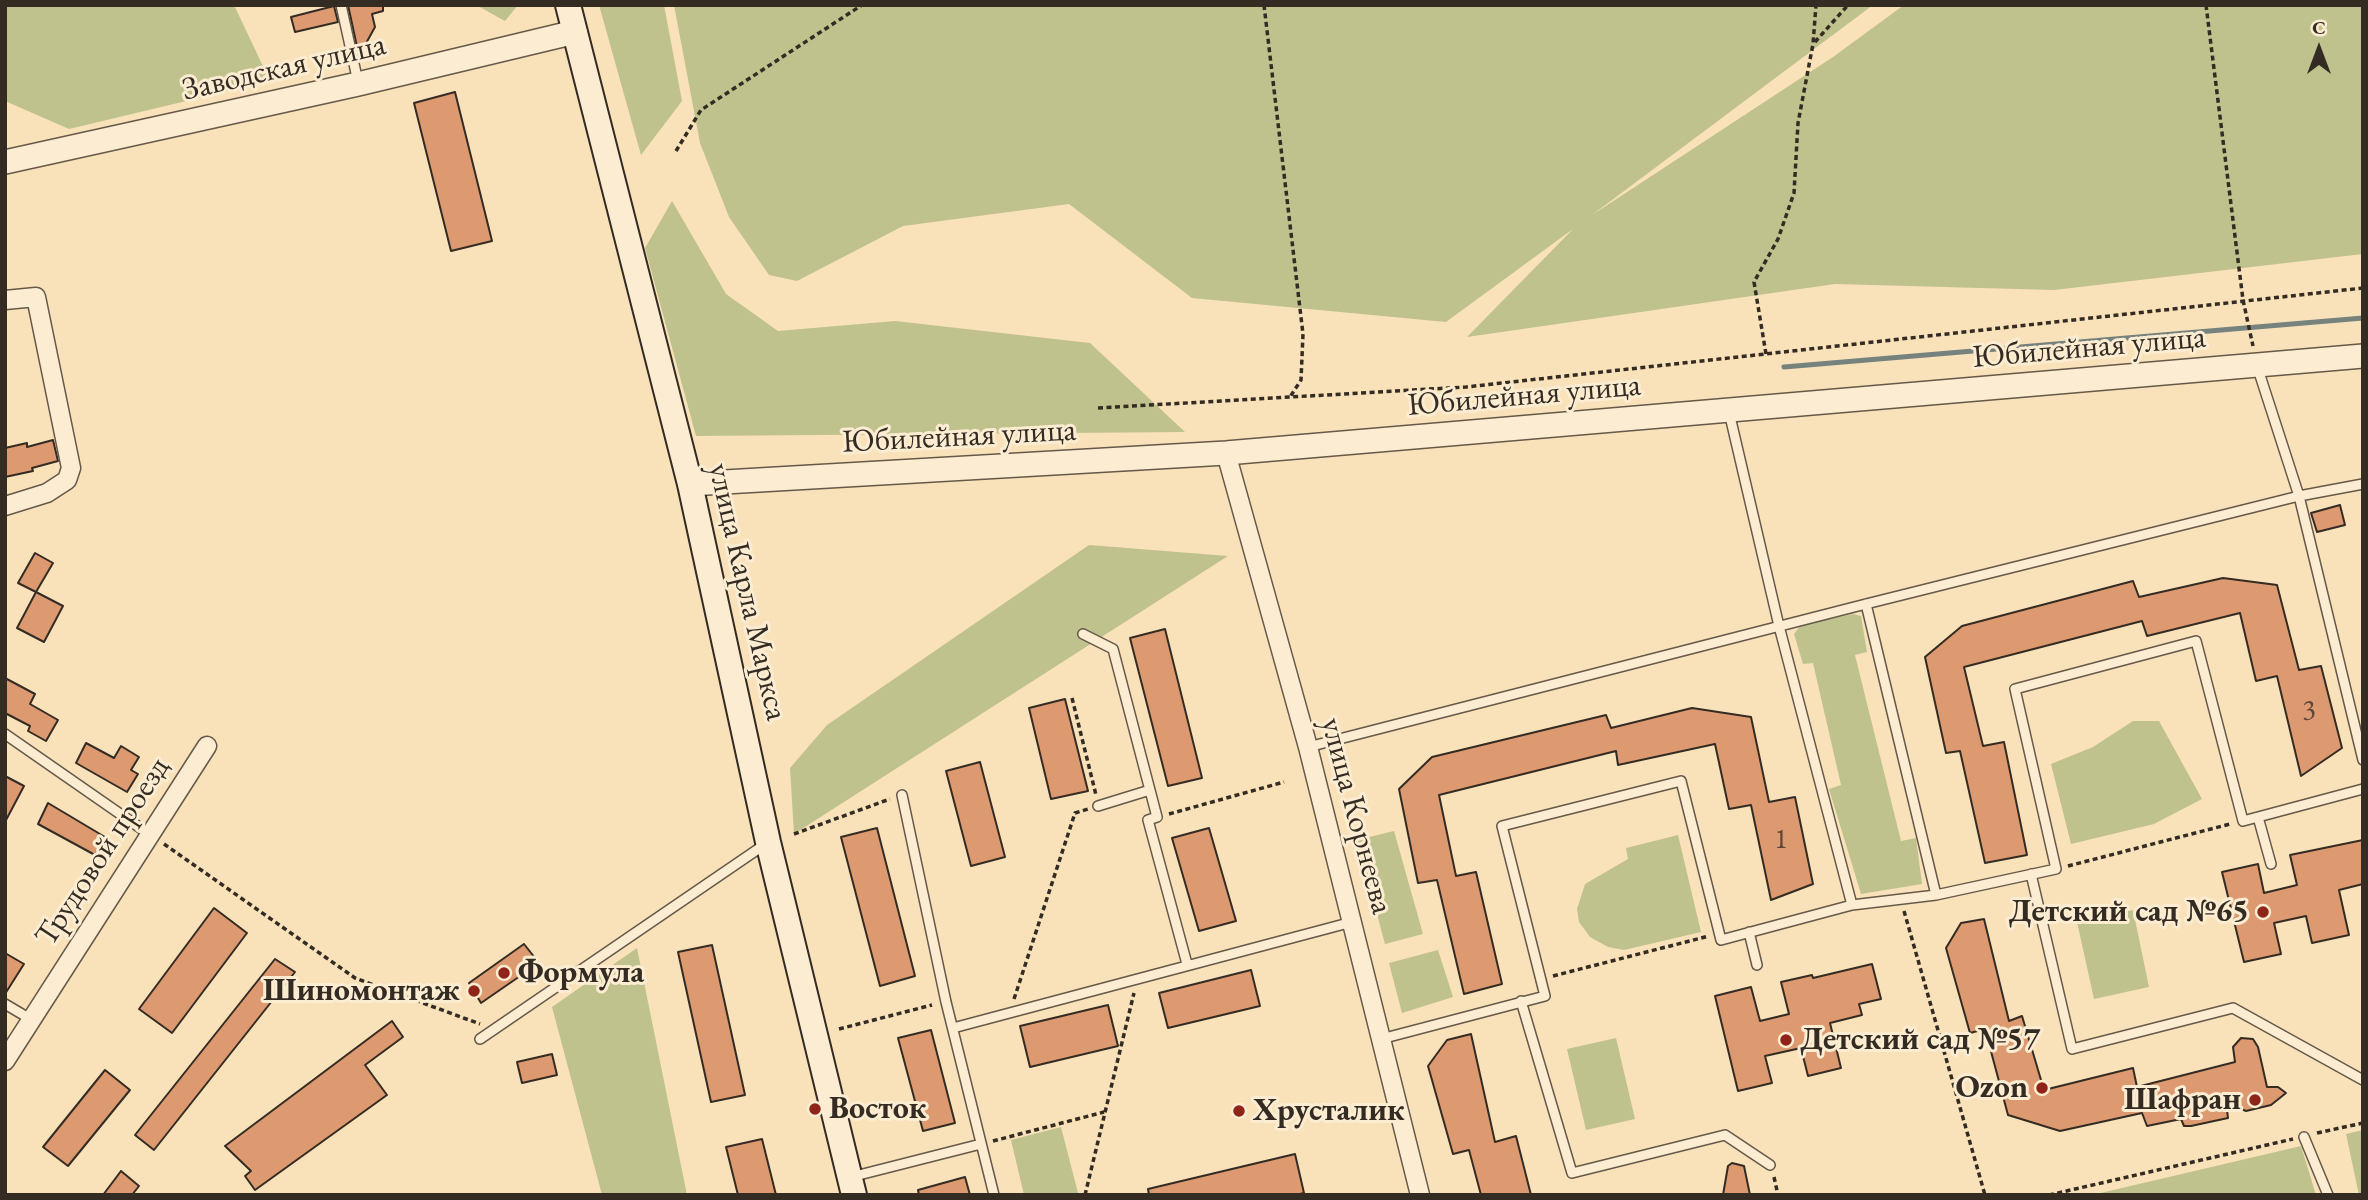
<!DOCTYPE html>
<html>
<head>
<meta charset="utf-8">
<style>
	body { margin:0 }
	#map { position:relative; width:2368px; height:1200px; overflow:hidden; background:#f9e1ba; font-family:"EB Garamond",serif }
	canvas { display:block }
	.frame { position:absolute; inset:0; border:7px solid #342c23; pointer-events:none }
	.north { position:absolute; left:2284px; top:14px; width:70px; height:70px; -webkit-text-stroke:5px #fbecd2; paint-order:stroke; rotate:0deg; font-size:19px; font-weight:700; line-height:28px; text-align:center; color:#342c23 }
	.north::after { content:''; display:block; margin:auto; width:24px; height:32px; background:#342c23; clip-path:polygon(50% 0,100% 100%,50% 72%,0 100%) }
</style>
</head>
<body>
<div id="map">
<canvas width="2368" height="1200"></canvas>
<div class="frame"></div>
<div class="north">С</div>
</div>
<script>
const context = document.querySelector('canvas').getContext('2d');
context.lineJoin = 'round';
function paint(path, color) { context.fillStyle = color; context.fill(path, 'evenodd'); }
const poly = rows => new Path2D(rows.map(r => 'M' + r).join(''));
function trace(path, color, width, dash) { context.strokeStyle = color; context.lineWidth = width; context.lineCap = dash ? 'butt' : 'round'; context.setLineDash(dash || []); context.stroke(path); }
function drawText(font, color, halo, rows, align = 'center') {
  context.font = font + ' "EB Garamond",serif'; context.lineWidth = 6; context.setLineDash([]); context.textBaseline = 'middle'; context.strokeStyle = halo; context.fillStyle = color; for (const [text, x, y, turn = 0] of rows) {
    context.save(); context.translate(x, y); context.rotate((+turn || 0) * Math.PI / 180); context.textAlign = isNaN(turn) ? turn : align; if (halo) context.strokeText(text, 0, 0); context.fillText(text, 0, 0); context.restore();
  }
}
paint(poly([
	[5,5,234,5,270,81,69,129,5,101],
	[476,5,518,5,505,21],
	[599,5,664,5,682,101,641,155],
	[674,5,1873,5,1592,215,1833,57,1904,5,2363,5,2363,254,2054,290,1835,284,1467,337,1573,229,1446,322,1192,298,1069,204,903,226,797,281,769,275,729,217,700,143],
	[672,201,726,294,778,331,895,321,1090,343,1185,432,696,436,645,248],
	[1089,545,1228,556,794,834,790,768,827,725],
	[1853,614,1861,616,1867,652,1855,655,1901,841,1916,838,1922,884,1861,894,1829,789,1841,785,1813,663,1803,664,1794,634,1801,625],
	[2133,721,2159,721,2202,799,2154,824,2071,844,2051,764,2093,747],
	[1394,831,1423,934,1385,944,1357,840],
	[1678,835,1701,932,1624,950,1608,947,1590,937,1579,922,1577,909,1585,884,1628,859,1626,848],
	[2133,910,2149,987,2094,999,2077,922],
	[637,948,647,997,687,1195,602,1195,552,1007],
	[1438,950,1453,997,1402,1013,1389,963],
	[1616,1038,1635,1119,1586,1130,1567,1049],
	[1061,1127,1078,1193,1024,1195,1011,1140],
	[2363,1130,2363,1195,2359,1195,2346,1134],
	[2301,1146,2316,1195,2092,1195]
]), '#c0c28e');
trace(poly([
	[1784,367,2363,318]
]), '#75827d', 5);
const building = poly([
	[348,5,383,5,383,11,372,14,375,27,359,56,348,5],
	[334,6,338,22,295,32,291,17,334,6],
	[455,92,492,241,451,251,414,103,455,92],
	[53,440,58,461,32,468,33,471,5,477,5,448,27,443,27,447,53,440],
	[2340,505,2345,525,2317,532,2311,513,2340,505],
	[35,553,53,563,36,592,18,583,35,553],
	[2223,578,2277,585,2299,670,2321,666,2342,748,2301,776,2277,676,2256,681,2240,613,2147,636,2142,621,1964,667,1983,746,2004,742,2027,855,1985,863,1960,751,1946,753,1925,657,1962,626,2133,581,2139,597,2223,578],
	[36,592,63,606,44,642,17,628,36,592],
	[1165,629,1202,778,1168,786,1130,638,1165,629],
	[5,678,35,694,30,704,58,720,46,741,28,731,30,726,5,713,5,678],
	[1065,699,1088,791,1051,799,1029,708,1065,699],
	[1692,708,1751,717,1769,802,1795,797,1813,884,1771,900,1751,805,1729,809,1715,744,1618,765,1616,751,1439,795,1456,876,1476,872,1502,984,1464,994,1437,880,1418,883,1399,789,1432,757,1606,715,1611,728,1692,708],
	[86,743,114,758,121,746,139,757,131,770,138,774,127,792,76,763,86,743],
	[980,762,1005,857,971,866,946,771,980,762],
	[5,776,24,786,5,822,5,776],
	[48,803,105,837,95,855,38,824,48,803],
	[877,828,915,976,880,986,841,837,877,828],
	[1209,828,1236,921,1199,931,1172,838,1209,828],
	[2363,840,2363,884,2339,890,2349,935,2312,943,2306,916,2274,923,2281,954,2244,962,2222,872,2258,864,2264,893,2297,885,2290,855,2363,840],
	[214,908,247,933,172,1033,139,1009,214,908],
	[1984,919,2009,1021,2022,1016,2044,1090,2133,1068,2137,1087,2235,1062,2233,1047,2241,1038,2253,1039,2258,1047,2267,1087,2278,1087,2286,1093,2271,1105,2246,1111,2226,1102,2228,1118,2191,1126,2184,1126,2181,1119,2147,1126,2142,1113,2060,1131,2008,1115,1985,1029,1970,1033,1946,948,1961,923,1984,919],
	[524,944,539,963,481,1003,469,983,524,944],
	[712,945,745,1095,711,1102,678,952,712,945],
	[5,953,24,964,5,994,5,953],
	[275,959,295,972,154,1150,135,1135,275,959],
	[1872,964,1881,999,1859,1004,1862,1015,1830,1023,1841,1068,1808,1076,1801,1048,1765,1056,1772,1083,1738,1091,1715,996,1751,987,1760,1021,1789,1014,1781,982,1812,975,1813,978,1872,964],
	[1251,970,1260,1006,1168,1028,1159,993,1251,970],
	[1108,1005,1118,1046,1030,1067,1020,1026,1108,1005],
	[392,1021,403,1037,365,1065,387,1095,255,1190,245,1176,251,1171,225,1146,392,1021],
	[931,1030,955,1123,923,1131,898,1038,931,1030],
	[1471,1034,1495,1142,1516,1136,1531,1195,1481,1195,1469,1150,1453,1154,1428,1066,1447,1040,1471,1034],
	[552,1054,557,1075,522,1083,517,1062,552,1054],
	[105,1070,130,1090,68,1166,43,1147,105,1070],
	[762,1139,776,1195,738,1195,726,1147,762,1139],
	[1295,1154,1304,1193,1296,1195,1149,1195,1148,1189,1295,1154],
	[1732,1163,1744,1166,1750,1195,1723,1195,1728,1166,1732,1163],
	[121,1171,139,1186,132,1195,103,1195,121,1171],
	[965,1177,970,1195,919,1195,918,1190,965,1177]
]);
paint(building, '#dd9970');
trace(building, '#342c23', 2);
const service = poly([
	[341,5,358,82],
	[2257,366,2299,496,2363,760],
	[1729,412,1779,626,1852,905],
	[1866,604,1936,895],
	[1083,634,1113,649,1157,817,1148,820,1187,964],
	[5,734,149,834],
	[1308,747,1866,604,2299,496,2363,484],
	[902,795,946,1002,994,1195],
	[1098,806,1150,790],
	[2258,817,2271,864],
	[2031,874,2072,1049,2233,1008,2363,1080],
	[1749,932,1757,965],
	[1521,1001,1572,1173,1725,1135,1770,1165],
	[5,1004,32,1020],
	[953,1028,1352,922],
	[480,1039,767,843],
	[1381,1039,1545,996,1502,826,1681,781,1721,940,1852,905,1936,895,2056,869,2015,689,2196,641,2243,821,2363,789],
	[2304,1137,2328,1195],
	[851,1177,981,1144]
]);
const minor = poly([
	[5,300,36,297,71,468,67,480,47,493,5,506],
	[1226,453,1308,747,1420,1195],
	[5,1061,207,746]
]);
const tertiary = poly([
	[5,162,358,84,575,32],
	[690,484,1226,453,2363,356]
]);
const secondary = poly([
	[568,5,690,484,768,842,854,1195]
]);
trace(service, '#655949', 12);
trace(minor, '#655949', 21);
trace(tertiary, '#655949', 26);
trace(secondary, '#342c23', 28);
trace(poly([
	[1264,5,1303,334,1301,380,1290,397],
	[2206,5,2243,300,2253,346],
	[1815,42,1848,5],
	[676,151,701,110,862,5],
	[1766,354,1754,282,1778,239,1794,193,1798,123,1813,44,1816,5],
	[1098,408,1466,387,2363,288],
	[1072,698,1096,795],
	[1169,814,1284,782],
	[794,834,890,799],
	[164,844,355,978,480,1024],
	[2068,866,2230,824],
	[1904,911,1985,1195],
	[1553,976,1709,936],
	[1014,999,1075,813,1088,809],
	[839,1029,932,1005],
	[2317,1133,2363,1123],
	[993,1141,1104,1112],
	[1774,1177,1778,1195],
	[1085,1195,1134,993],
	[2049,1195,2293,1139]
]), '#342c23', 3.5, [5, 3.5]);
trace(service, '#fbecd2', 9);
trace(minor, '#fbecd2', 18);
trace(tertiary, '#fbecd2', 23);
trace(secondary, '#fbecd2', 24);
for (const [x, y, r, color] of [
	[2263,912,7,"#8f2418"],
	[504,973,7,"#8f2418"],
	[474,991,7,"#8f2418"],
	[1786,1040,7,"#8f2418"],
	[2042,1088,7,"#8f2418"],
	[2255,1100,7,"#8f2418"],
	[815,1109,7,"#8f2418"],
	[1239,1111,7,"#8f2418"]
]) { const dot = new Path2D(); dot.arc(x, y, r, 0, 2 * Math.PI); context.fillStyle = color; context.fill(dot); trace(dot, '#fbecd2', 2.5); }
drawText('28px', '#5e4736', null, [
	["3",2309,711],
	["1",1781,840]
]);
drawText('32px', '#342c23', '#fbecd2', [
	["Заводская улица",284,68,-13],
	["Юбилейная улица",2089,348,-5],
	["Юбилейная улица",1524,396,-5],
	["Юбилейная улица",959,437,-3],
	["улица Карла Маркса",747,592,77],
	["улица Корнеева",1356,816,75],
	["Трудовой проезд",103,852,-57]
]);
drawText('bold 32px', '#342c23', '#fbecd2', [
	["Детский сад №65",2249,912],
	["Формула",518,973,"left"],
	["Шиномонтаж",460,991],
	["Детский сад №57",1800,1040,"left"],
	["Ozon",2028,1088],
	["Шафран",2241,1100],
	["Восток",829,1109,"left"],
	["Хрусталик",1253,1111,"left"]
], 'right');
</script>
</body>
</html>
